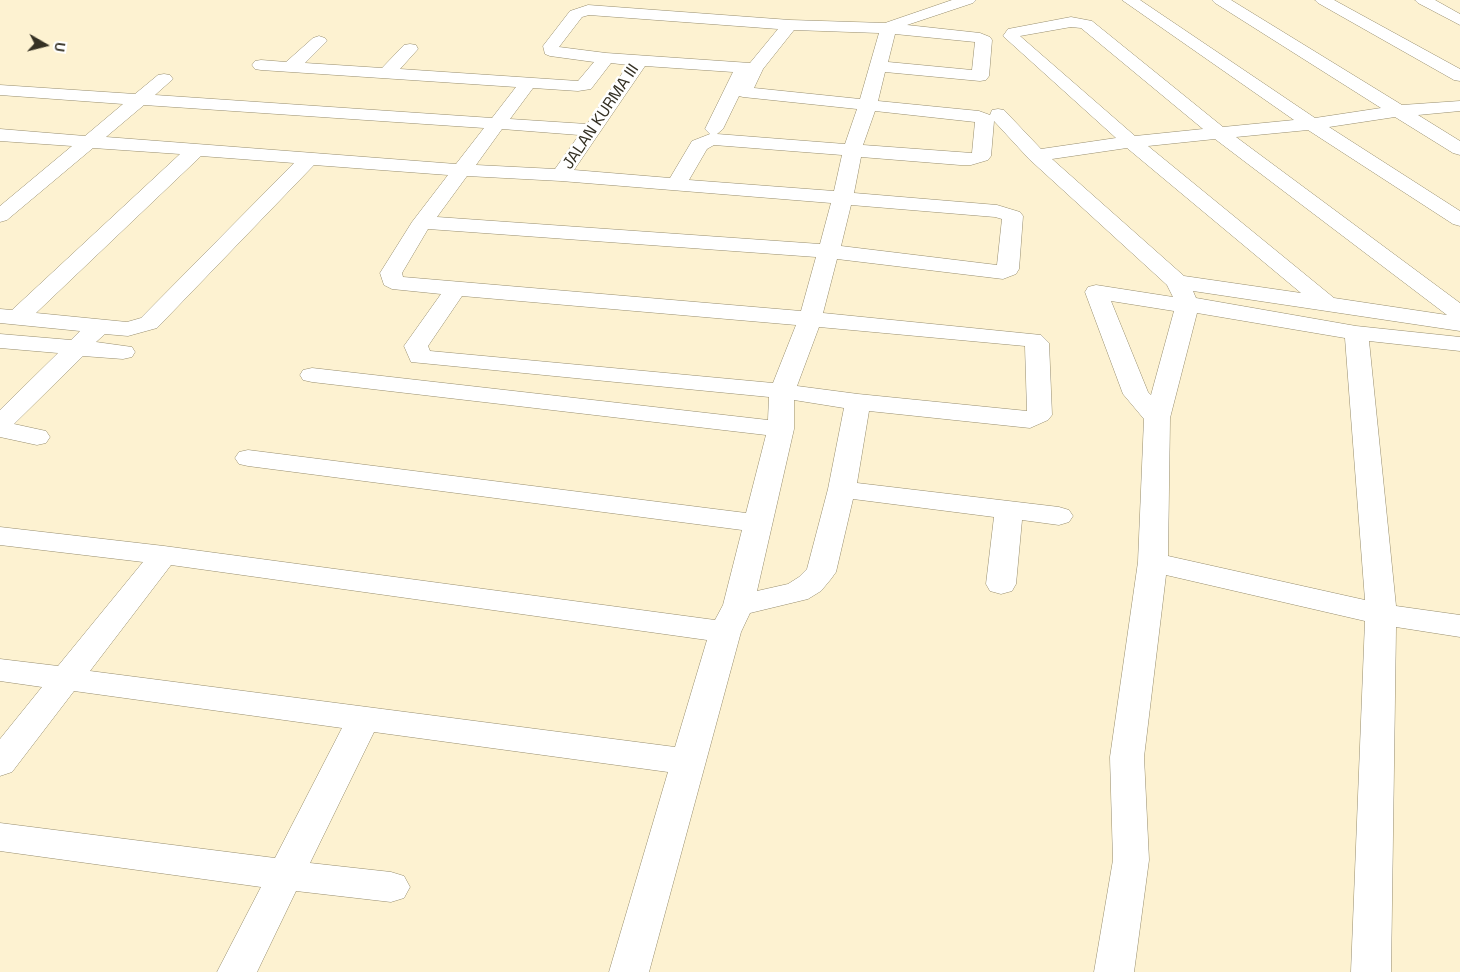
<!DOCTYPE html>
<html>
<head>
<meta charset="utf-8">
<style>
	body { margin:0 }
	#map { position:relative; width:1460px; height:972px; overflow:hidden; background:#fdf2d1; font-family:"Space Grotesk",sans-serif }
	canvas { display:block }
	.north { position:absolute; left:20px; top:20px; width:50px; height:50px; -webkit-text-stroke:4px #fff; paint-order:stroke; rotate:98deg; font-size:14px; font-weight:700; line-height:20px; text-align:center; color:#353124 }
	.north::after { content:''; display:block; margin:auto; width:18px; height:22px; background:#353124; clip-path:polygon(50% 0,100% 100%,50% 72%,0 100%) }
</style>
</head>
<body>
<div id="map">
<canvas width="1460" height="972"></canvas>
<div class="north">U</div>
</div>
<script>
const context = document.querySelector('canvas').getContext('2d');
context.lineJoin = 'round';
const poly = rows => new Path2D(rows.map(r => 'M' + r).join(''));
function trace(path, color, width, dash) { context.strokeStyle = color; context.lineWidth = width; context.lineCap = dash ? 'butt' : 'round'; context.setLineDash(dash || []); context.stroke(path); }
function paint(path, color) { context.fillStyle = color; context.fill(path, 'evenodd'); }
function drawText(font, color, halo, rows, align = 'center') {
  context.font = font + ' "Space Grotesk",sans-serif'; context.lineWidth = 5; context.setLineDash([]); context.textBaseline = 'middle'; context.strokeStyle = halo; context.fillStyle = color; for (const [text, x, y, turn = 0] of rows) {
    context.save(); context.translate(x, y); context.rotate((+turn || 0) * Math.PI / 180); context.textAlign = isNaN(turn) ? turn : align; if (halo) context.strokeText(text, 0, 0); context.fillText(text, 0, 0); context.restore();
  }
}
const minor = poly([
	[952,0,976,0,973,3,907,25,980,33,990,37,992,40,989,76,986,80,980,81,885,72,878,101,979,111,990,115,992,110,998,109,1004,110,1041,149,1116,138,1003,36,1008,29,1071,17,1092,21,1223,127,1294,120,1122,0,1140,0,1315,118,1381,108,1215,3,1212,0,1231,0,1402,105,1460,101,1460,111,1418,115,1460,141,1460,155,1453,153,1395,117,1329,127,1460,211,1460,226,1453,224,1308,130,1236,137,1460,303,1460,331,1193,291,1196,298,1356,326,1460,337,1460,351,1369,341,1396,606,1460,615,1460,637,1396,627,1391,972,1351,972,1365,621,1166,575,1144,757,1149,860,1134,972,1094,972,1113,860,1110,757,1138,562,1144,419,1123,394,1085,292,1088,287,1096,285,1173,297,1167,285,1029,159,994,121,991,156,988,160,971,165,960,165,861,157,854,193,997,205,1020,212,1023,216,1019,269,1016,274,1003,279,837,259,823,313,1041,335,1049,343,1052,415,1048,420,1030,428,869,411,857,483,1059,507,1069,510,1073,516,1069,522,1059,525,1022,520,1016,584,1012,591,1001,594,990,591,986,584,994,517,853,499,836,572,831,579,821,591,808,599,750,613,741,632,649,972,609,972,668,772,374,732,310,863,391,872,404,876,410,887,404,898,391,902,296,891,257,972,217,972,261,887,0,851,0,823,275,858,342,728,74,691,12,772,0,776,0,739,42,687,0,681,0,659,58,666,143,562,0,545,0,527,164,546,715,620,723,605,742,530,248,466,239,464,235,458,239,452,248,450,746,513,766,435,312,382,303,380,300,375,303,370,312,368,768,420,769,397,411,362,404,346,441,294,392,289,384,285,380,273,412,222,448,175,314,165,157,328,128,336,105,334,96,342,132,347,135,352,132,357,123,359,83,356,14,424,46,431,50,437,46,443,37,445,0,437,0,410,58,353,0,348,0,334,71,340,80,331,0,323,0,309,12,310,180,154,93,148,7,220,0,222,0,206,72,146,0,141,0,129,85,136,123,104,0,95,0,85,135,94,158,75,164,74,170,75,173,79,155,95,492,118,516,87,261,70,255,69,252,65,255,61,261,60,286,62,313,38,319,36,325,38,327,41,305,63,382,68,404,45,410,44,416,45,418,49,400,69,578,81,594,62,550,56,545,54,543,46,570,11,588,5,790,20,885,23,952,0],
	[589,15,778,29,750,63,606,53,559,47,582,17,589,15],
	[1071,27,1081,28,1203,129,1135,136,1020,36,1071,27],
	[794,30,879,33,860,99,754,88,763,69,794,30],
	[895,34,975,42,972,70,888,62,895,34],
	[611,63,628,65,587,124,510,119,533,88,578,91,591,89,611,63],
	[645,66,733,72,705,129,710,134,692,141,670,178,574,170,645,66],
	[739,96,743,97,857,109,845,144,717,134,723,129,739,96],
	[144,105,484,128,456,164,106,137,144,105],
	[875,111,975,122,972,153,863,145,875,111],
	[502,129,579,135,555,169,476,165,502,129],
	[1215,139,1447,315,1334,298,1148,146,1215,139],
	[714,145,842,155,834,191,689,180,707,149,714,145],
	[1127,148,1301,293,1184,276,1052,159,1127,148],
	[201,156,294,163,141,318,127,322,36,313,201,156],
	[467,176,561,181,831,203,820,244,437,217,467,176],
	[851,205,995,217,1002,219,997,265,841,246,851,205],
	[428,229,816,257,801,311,403,277,402,273,428,229],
	[462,296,796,325,773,383,430,351,428,346,462,296],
	[1111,301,1174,311,1151,395,1148,392,1111,301],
	[1197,313,1345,338,1365,600,1168,556,1170,418,1197,313],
	[819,327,1025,346,1027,411,858,394,797,386,819,327],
	[794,400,844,408,828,489,807,569,799,577,788,584,757,591,794,429,794,400],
	[171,565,707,640,675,747,90,671,171,565],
	[1315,0,1334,0,1460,69,1460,81,1454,80,1318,3,1315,0],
	[1415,0,1435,0,1460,14,1460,25,1418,3,1415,0]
]);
trace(minor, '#978d6e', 1);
paint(minor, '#fff');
drawText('16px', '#353124', '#fff', [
	["JALAN KURMA III",601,117,-56]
]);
</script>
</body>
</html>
